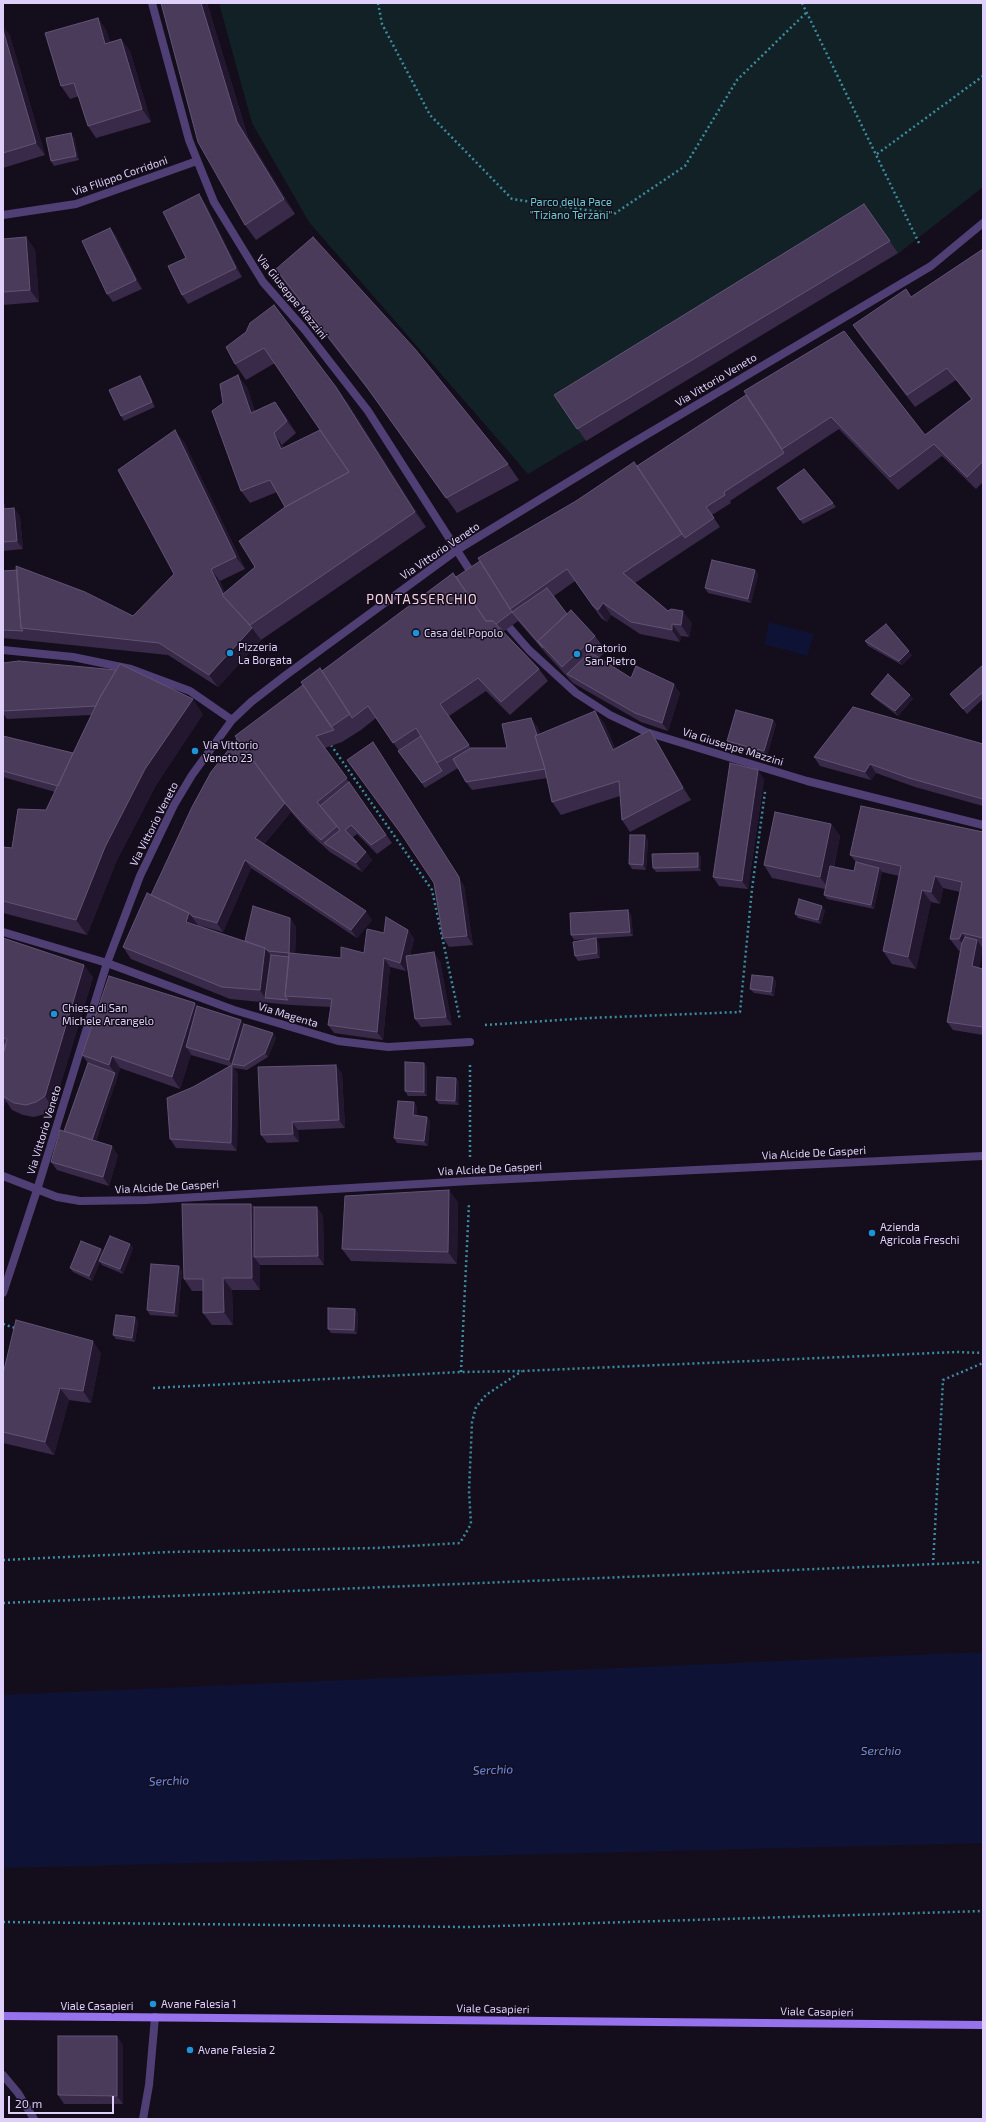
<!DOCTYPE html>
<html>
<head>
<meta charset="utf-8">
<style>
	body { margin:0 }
	#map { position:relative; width:986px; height:2122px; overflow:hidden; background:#140e1c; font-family:"Exo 2",sans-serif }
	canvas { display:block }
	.frame { position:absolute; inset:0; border:4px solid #dfd0f9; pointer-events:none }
	.scale { position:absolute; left:8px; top:2096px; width:106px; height:18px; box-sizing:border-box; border:2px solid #dfd0f9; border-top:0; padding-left:5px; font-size:12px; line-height:14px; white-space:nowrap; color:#dfd0f9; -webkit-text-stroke:3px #140e1c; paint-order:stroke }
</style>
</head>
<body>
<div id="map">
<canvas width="986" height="2122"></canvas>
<div class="frame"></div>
<div class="scale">20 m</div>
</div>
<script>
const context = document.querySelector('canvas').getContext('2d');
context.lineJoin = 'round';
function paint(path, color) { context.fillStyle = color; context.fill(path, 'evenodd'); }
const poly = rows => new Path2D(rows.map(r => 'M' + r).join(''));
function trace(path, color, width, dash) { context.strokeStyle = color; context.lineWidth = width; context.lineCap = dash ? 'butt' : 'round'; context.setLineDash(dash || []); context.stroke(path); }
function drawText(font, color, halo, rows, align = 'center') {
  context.font = font + ' "Exo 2",sans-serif'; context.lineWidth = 3; context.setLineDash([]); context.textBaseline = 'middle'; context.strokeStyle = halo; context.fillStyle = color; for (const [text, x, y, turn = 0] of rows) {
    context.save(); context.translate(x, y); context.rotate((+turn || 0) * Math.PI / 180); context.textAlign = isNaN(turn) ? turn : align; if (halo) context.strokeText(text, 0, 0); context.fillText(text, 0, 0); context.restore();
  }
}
paint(poly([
	[219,3,983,3,983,187,899,253,528,474,309,222,252,123]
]), '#122125');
paint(poly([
	[769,622,814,634,807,656,765,644],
	[983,1652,983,1843,3,1868,3,1695]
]), '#0e1235');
trace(poly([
	[378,3,382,24,430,115,512,199,614,214,685,166,737,80,807,12],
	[802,3,920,245],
	[877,154,983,76],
	[331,745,432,890,460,1020],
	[485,1025,589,1018,740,1012,752,889,765,792],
	[470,1065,470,1158],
	[3,1324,15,1328],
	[461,1372,469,1203],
	[153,1388,461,1372,522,1371,957,1352,983,1353],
	[3,1560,170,1552,376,1548,460,1543,471,1524,469,1491,472,1422,476,1407,486,1395,522,1371],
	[933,1565,943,1380,983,1363],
	[3,1603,983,1562],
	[3,1922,466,1927,983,1911]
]), '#3c8ca0', 2.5, [2, 3]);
trace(poly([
	[3,2075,18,2093,34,2119],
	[143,2119,149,2085,155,2017]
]), '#503f75', 8);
trace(poly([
	[152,3,189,140,214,202,263,282,305,330,368,411,474,577],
	[3,215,76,204,197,161],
	[509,627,529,650,576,693,610,715,646,732,807,781,983,825],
	[3,650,73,657,131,669,190,691,232,720],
	[3,932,107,963,234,1010,338,1041,388,1047,470,1042],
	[3,1293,37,1190,107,963,140,876,174,805,192,775,232,720,251,702,286,675,457,550,624,448,931,266,983,223]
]), '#503f75', 8);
trace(poly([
	[3,1176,57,1197,80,1201,146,1200,470,1181,983,1156]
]), '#503f75', 8);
trace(poly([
	[3,2016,983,2025]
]), '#9673ec', 8);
paint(poly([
	[161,3,207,3,248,137,295,214,256,240,245,225],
	[98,18,106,30,110,42,121,39,130,51,151,122,96,138,88,126,79,96,70,99,61,86],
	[3,26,10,36,45,155,3,168],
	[74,137,79,160,54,166,51,161],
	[205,203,242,277,188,304,182,295,186,258],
	[864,204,898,253,586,441,554,395],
	[110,228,116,236,142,289,113,302,107,294],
	[26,237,35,250,39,302,3,305,3,239],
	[983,249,983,482,976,489,942,456,898,490,839,429,730,501,731,503,712,515,720,527,635,583,668,611,692,623,689,637,681,636,680,642,640,634,611,615,607,622,601,618,575,581,554,596,567,614,595,636,606,651,599,658,631,678,680,693,668,731,641,722,573,683,549,657,518,621,503,632,539,669,548,681,510,715,486,691,449,716,471,748,507,748,537,726,540,734,604,723,615,748,650,730,658,743,691,800,630,832,622,820,620,796,561,815,552,802,547,778,472,790,466,782,458,768,425,788,376,718,361,730,342,742,325,748,392,843,377,854,357,834,353,837,366,852,372,860,362,872,330,852,310,834,291,812,264,844,372,920,357,938,251,868,223,932,198,925,245,941,290,918,296,927,295,954,341,958,364,953,384,933,408,930,414,939,410,956,440,961,452,1025,421,1027,415,1019,407,964,406,971,390,967,383,1040,334,1033,328,1025,331,1007,291,1005,230,999,131,959,123,947,151,895,322,671,456,577,637,466,746,395,925,435,971,399,956,380,915,407,861,337,853,325,911,297],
	[276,269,508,464,519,480,457,513,377,401,286,285],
	[246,332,347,402,426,527,261,640,218,687,168,655,3,638,3,571,133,616,174,574,184,442,245,569,220,581,225,593,255,567,285,507,277,492,250,503,241,491,247,387,255,412,284,414,296,433,282,445,284,448,349,472,275,363,246,380,235,364],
	[140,376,143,380,155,407,124,421,121,416],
	[777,488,833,503,836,507,803,524],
	[3,500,6,509,14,508,20,517,23,549,3,551],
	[755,570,758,575,751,603,708,593,705,588],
	[865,641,912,655,902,665,868,646],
	[3,663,203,714,156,785,116,862,87,935,3,913,3,847,12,848,46,810,55,792,3,777,3,736,73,753,91,715,7,719,3,713],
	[983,665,983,699,967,714,950,694],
	[871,694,910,695,913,699,898,716,874,698],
	[773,720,776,724,767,756,730,745,727,741],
	[983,744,983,806,915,787,876,773,871,780,820,766,814,757],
	[379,751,464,886,473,945,449,947,443,938,434,883],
	[764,779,748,889,719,886,713,877],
	[831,824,840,836,834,867,854,871,856,862,850,855,983,832,983,949,982,948,979,968,983,969,983,1035,953,1030,947,1022,960,951,959,951,950,939,960,892,943,888,940,904,931,902,916,969,892,964,883,951,899,876,882,872,874,909,827,899,824,895,825,889,772,878,764,865],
	[648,840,646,870,632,869,629,864],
	[701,857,701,871,656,872,653,868],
	[825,910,821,924,798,918,795,914],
	[631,914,633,936,574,940,571,935],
	[3,938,93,977,53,1109,45,1114,34,1117,23,1115,12,1110,6,1101,3,1108],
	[599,943,600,958,578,961,575,956],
	[773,977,776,982,774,996,754,993,750,989],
	[197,1006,241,1020,244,1024,276,1038,268,1057,247,1070,234,1068,238,1074,237,1151,176,1148,170,1139,193,1087,229,1066,191,1055,191,1054,180,1089,120,1068,96,1141,118,1155,109,1186,57,1170,51,1162,64,1131,88,1063,82,1055],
	[427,1067,427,1096,408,1096,405,1091],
	[342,1073,345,1128,298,1130,299,1142,267,1143,261,1135],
	[456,1078,459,1083,459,1105,439,1104,436,1100],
	[417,1107,416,1116,427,1117,430,1121,428,1146,397,1143,394,1138],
	[458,1202,457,1264,351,1261,342,1249],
	[251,1204,254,1207,323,1215,324,1265,260,1265,260,1290,232,1290,233,1325,212,1325,203,1313,203,1291,192,1291,184,1279],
	[130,1244,133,1248,123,1274,102,1265,100,1262,92,1281,73,1272,70,1268,103,1252],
	[179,1266,182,1271,178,1317,150,1315,147,1310],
	[355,1309,358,1314,357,1334,331,1333,328,1329],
	[135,1317,138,1322,135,1342,116,1339,113,1335],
	[101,1353,91,1403,69,1400,54,1455,3,1443,3,1374],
	[123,2045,123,2104,64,2104,58,2095]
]), '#382a48');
paint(poly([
	[201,3,207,3,248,137,295,214,284,199,237,122],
	[98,18,106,30,114,56,105,44],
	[3,26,10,36,45,155,36,143,3,30],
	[121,39,130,51,151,122,142,109],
	[71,133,74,137,79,160,76,156],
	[199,194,205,203,242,277,236,268],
	[110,228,116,236,142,289,136,280],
	[26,237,35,250,39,302,30,290],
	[238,375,247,387,260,426,251,413],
	[140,376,143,380,155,407,152,402],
	[336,387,347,402,426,527,415,512],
	[275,402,284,414,296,433,287,421],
	[175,430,184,442,245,569,236,557],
	[274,433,282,445,289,462,281,449],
	[3,500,8,518,3,510],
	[14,508,20,517,23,549,17,541],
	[211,569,220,581,229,603,224,597],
	[755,570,758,575,751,603,748,599],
	[603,603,611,615,607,622,598,610],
	[683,611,692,623,689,637,681,625],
	[672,624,681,636,680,642,672,630],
	[252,628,261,640,218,687,209,675],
	[909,651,912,655,902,665,899,661],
	[674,684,680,693,668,731,662,723],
	[910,695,913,699,898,716,895,711],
	[193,699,203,714,156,785,116,862,87,935,76,920,105,847,145,769],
	[595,711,604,723,621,762,613,750],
	[531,718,537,726,553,777,547,769],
	[773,720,776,724,767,756,764,751],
	[650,730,658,743,691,800,683,788],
	[373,742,464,886,473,945,467,936],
	[870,764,876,773,871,780,865,772],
	[758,770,764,779,748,889,742,881],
	[285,803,291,812,261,847,255,838],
	[831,824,840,836,829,889,820,877],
	[645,835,648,840,646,870,643,865],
	[366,852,372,860,362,872,356,863],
	[698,853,701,857,701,871,698,867],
	[245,860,251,868,223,932,217,923],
	[879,868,882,872,874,909,871,905],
	[935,876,943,888,940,904,931,892],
	[922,890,931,902,916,969,908,957],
	[822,906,825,910,821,924,818,920],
	[628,910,631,914,633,936,630,932],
	[366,911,372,920,357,938,351,930],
	[189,913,198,925,195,934,186,922],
	[290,918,296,927,295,962,289,953],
	[408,930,414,939,406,971,400,963],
	[962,933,971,946,968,952,959,939],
	[596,938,599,943,600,958,597,953],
	[977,940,983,949,978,975,972,966],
	[265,948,274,960,265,998,268,1003,260,990],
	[434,952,440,961,452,1025,446,1017],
	[384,958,390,967,383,1040,377,1032],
	[84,965,93,977,53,1109,45,1096],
	[773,977,776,982,774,996,771,992],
	[195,1003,203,1015,186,1047,191,1054,180,1089,172,1077],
	[241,1020,247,1028,232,1064,229,1060],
	[273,1033,276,1038,268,1057,265,1053],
	[112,1056,120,1068,118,1077,109,1065],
	[424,1063,427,1067,427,1096,424,1092],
	[232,1065,238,1074,237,1151,231,1143],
	[336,1065,342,1073,345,1128,339,1120],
	[115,1073,118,1077,93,1148,90,1144],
	[456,1078,459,1083,459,1105,455,1101],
	[3,1097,6,1101,3,1108],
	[414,1102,417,1107,416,1120,413,1115],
	[427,1117,430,1121,428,1146,424,1141],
	[292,1122,298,1130,299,1142,293,1134],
	[112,1146,118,1155,109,1186,103,1177],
	[449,1190,458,1202,457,1264,448,1252],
	[251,1204,259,1216,254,1257,260,1265,260,1290,252,1278],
	[317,1207,323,1215,324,1265,318,1256],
	[130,1244,133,1248,123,1274,120,1269],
	[101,1249,104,1254,99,1261,100,1262,92,1281,89,1276],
	[179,1266,182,1271,178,1317,174,1313],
	[223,1278,232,1290,233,1325,224,1312],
	[355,1309,358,1314,357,1334,354,1330],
	[135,1317,138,1322,135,1342,132,1338],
	[93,1341,101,1353,91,1403,83,1391],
	[60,1388,69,1400,54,1455,45,1442],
	[117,2036,123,2045,123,2104,117,2096]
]), '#22172f');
const building = poly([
	[161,3,201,3,237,122,284,199,245,225,198,142,161,3],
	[98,18,105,44,121,39,142,109,88,126,74,83,61,86,45,33,98,18],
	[3,30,36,143,3,153,3,30],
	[71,133,76,156,51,161,46,138,71,133],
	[199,194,236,268,182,295,168,266,186,258,163,212,199,194],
	[864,204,890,241,577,429,554,395,864,204],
	[110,228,136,280,107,294,82,241,110,228],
	[26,237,30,290,3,292,3,239,26,237],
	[313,237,415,349,508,464,446,498,366,386,276,269,313,237],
	[983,249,983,461,967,477,934,444,890,477,831,417,782,449,744,391,844,331,925,435,972,399,947,368,907,395,853,325,906,289,911,297,983,249],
	[274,305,336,387,415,512,250,625,222,595,255,567,239,541,285,507,349,472,264,348,235,364,226,347,246,332,250,323,274,305],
	[238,375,251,413,275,402,287,421,274,433,281,449,320,430,349,472,285,507,270,480,241,491,212,411,223,403,220,384,238,375],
	[140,376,152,402,121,416,109,390,140,376],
	[746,395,784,453,724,492,725,495,706,507,714,518,685,538,637,466,746,395],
	[175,430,236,557,211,569,223,594,222,595,225,598,252,628,209,675,159,643,21,628,16,566,85,592,133,616,174,574,118,470,175,430],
	[634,462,682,534,623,573,668,611,671,609,683,611,681,625,672,624,672,630,631,622,603,603,598,610,593,606,567,569,510,609,478,558,576,501,634,462],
	[804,469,833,503,800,520,777,488,804,469],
	[14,508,17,541,3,542,3,509,14,508],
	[712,560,755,570,748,599,705,588,712,560],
	[480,561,512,612,496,624,493,621,486,621,456,577,480,561],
	[17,570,21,628,23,631,3,630,3,571,17,570],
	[453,573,486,621,493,621,539,669,501,702,478,678,440,704,469,745,437,763,416,728,393,743,368,706,352,718,322,671,453,573],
	[547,588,567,614,538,641,543,648,512,612,547,588],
	[571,610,595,636,562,667,538,641,571,610],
	[886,624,909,651,899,661,865,641,886,624],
	[590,652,631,678,636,666,674,684,662,723,635,713,567,674,590,652],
	[19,661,116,670,99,699,96,706,3,711,3,663,19,661],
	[120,664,193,699,145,769,105,847,76,920,3,901,3,847,12,848,18,809,46,810,99,699,120,664],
	[983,665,983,692,963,709,950,694,983,665],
	[320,668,350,714,331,727,301,682,320,668],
	[888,674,910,695,895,711,871,694,888,674],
	[303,685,334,730,316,736,347,778,317,802,337,826,321,840,302,822,282,800,235,736,303,685],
	[853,707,983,744,983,799,909,778,870,764,865,772,814,757,853,707],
	[736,710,773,720,764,751,727,741,736,710],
	[595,711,613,750,650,730,683,788,622,820,619,781,552,802,544,765,535,736,595,711],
	[531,718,537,735,535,736,545,769,466,782,453,759,471,748,507,748,502,724,531,718],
	[3,736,73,753,58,786,3,771,3,736],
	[421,736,437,763,442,771,422,783,398,751,421,736],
	[237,739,285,803,255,838,366,911,351,930,245,860,217,923,192,916,189,913,151,895,192,807,211,772,237,739],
	[373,742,459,877,467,936,443,938,434,883,402,835,347,760,373,742],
	[730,763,758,770,742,881,713,877,730,763],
	[349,782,386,835,371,845,351,825,345,830,366,852,356,863,324,843,340,830,320,806,349,782],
	[861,806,983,832,983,938,962,933,959,939,950,939,962,882,935,876,931,892,922,890,908,957,883,951,901,866,850,855,861,806],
	[775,812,831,824,820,877,764,865,775,812],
	[630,835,645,835,643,865,629,864,630,835],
	[698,853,698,867,653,868,652,854,698,853],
	[856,862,879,868,871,905,824,895,830,866,854,871,856,862],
	[147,893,189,913,186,922,265,948,260,990,222,987,123,947,147,893],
	[799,899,822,906,818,920,795,914,799,899],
	[253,906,290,918,289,953,268,951,265,948,245,941,253,906],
	[628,910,630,932,571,935,570,913,628,910],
	[386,917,408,930,400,963,384,958,377,1032,328,1025,332,999,285,996,289,953,341,958,341,947,364,953,367,929,384,933,386,917],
	[965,937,977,940,972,966,983,969,983,1027,947,1022,962,943,965,937],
	[3,938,84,965,45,1096,36,1102,26,1105,14,1103,3,1096,3,1054,7,1039,3,1038,3,938],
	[596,938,597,953,575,956,573,942,596,938],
	[434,952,446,1017,415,1019,406,956,434,952],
	[271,955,289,957,285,996,288,1000,265,998,271,955],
	[752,975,773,977,771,992,750,989,752,975],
	[109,976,195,1003,172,1077,112,1056,109,1065,82,1055,109,976],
	[197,1006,241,1020,229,1060,186,1047,197,1006],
	[244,1024,273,1033,265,1053,244,1066,232,1064,244,1024],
	[3,1045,6,1045,3,1054,3,1045],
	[405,1062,424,1063,424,1092,405,1091,405,1062],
	[88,1063,115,1073,92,1140,64,1131,88,1063],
	[232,1065,231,1143,170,1139,167,1098,193,1087,232,1065],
	[336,1065,339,1120,292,1122,293,1134,261,1135,258,1067,336,1065],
	[437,1077,456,1078,455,1101,436,1100,437,1077],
	[398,1101,414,1102,413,1115,427,1117,424,1141,394,1138,398,1101],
	[60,1130,112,1146,103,1177,51,1162,60,1130],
	[449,1190,448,1252,342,1249,345,1196,449,1190],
	[182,1204,251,1204,252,1278,223,1278,224,1312,203,1313,203,1279,184,1279,182,1204],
	[254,1207,317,1207,318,1256,254,1257,254,1207],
	[110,1236,130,1244,120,1269,99,1261,110,1236],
	[81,1241,101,1249,89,1276,70,1268,81,1241],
	[151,1264,179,1266,174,1313,147,1310,151,1264],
	[328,1308,355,1309,354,1330,328,1329,328,1308],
	[116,1315,135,1317,132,1338,113,1335,116,1315],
	[16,1320,93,1341,83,1391,60,1388,45,1442,3,1432,3,1374,16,1320],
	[58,2036,117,2036,117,2096,58,2095,58,2036]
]);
paint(building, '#4a3b5b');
trace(building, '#615374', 1);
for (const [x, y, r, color] of [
	[416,633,4,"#1d93d8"],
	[230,653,4,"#1d93d8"],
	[577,654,4,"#1d93d8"],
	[195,751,4,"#1d93d8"],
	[54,1014,4,"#1d93d8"],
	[872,1233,4,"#1d93d8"],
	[153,2004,4,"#1d93d8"],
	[190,2050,4,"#1d93d8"]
]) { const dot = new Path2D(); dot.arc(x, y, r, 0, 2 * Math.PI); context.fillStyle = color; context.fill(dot); trace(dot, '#140e1c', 1.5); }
drawText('11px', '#dfd0f9', '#140e1c', [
	["Via FIlippo Corridoni",120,176,-19],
	["Via Giuseppe Mazzini",292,297,51],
	["Via Vittorio Veneto",716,380,-31],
	["Via Vittorio Veneto",440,551,-34],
	["Via Giuseppe Mazzini",733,747,17],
	["Via Vittorio Veneto",154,824,-63],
	["Via Magenta",288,1015,17],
	["Via Vittorio Veneto",44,1130,-73],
	["Via Alcide De Gasperi",814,1153,-3],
	["Via Alcide De Gasperi",490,1169,-3],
	["Via Alcide De Gasperi",167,1187,-3],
	["Viale Casapieri",97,2006],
	["Viale Casapieri",493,2009,1],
	["Viale Casapieri",817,2012,1]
]);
drawText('11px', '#66cdce', '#140e1c', [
	["Parco della Pace",571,202],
	["\"Tiziano Terzani\"",571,215]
]);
drawText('11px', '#dfd0f9', '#140e1c', [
	["Casa del Popolo",424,633],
	["Pizzeria",238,647],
	["La Borgata",238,660],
	["Oratorio",585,648],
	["San Pietro",585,661],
	["Via Vittorio",203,745],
	["Veneto 23",203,758],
	["Chiesa di San",62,1008],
	["Michele Arcangelo",62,1021],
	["Azienda",880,1227],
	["Agricola Freschi",880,1240],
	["Avane Falesia 1",161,2004],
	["Avane Falesia 2",198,2050]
], 'left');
drawText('italic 12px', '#6b8eeb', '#140e1c', [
	["Serchio",881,1751],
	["Serchio",493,1770,-2],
	["Serchio",169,1781,-2]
]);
context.letterSpacing = '1px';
drawText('13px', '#f9d1e0', '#140e1c', [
	["PONTASSERCHIO",422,600]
]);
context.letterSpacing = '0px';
</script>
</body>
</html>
